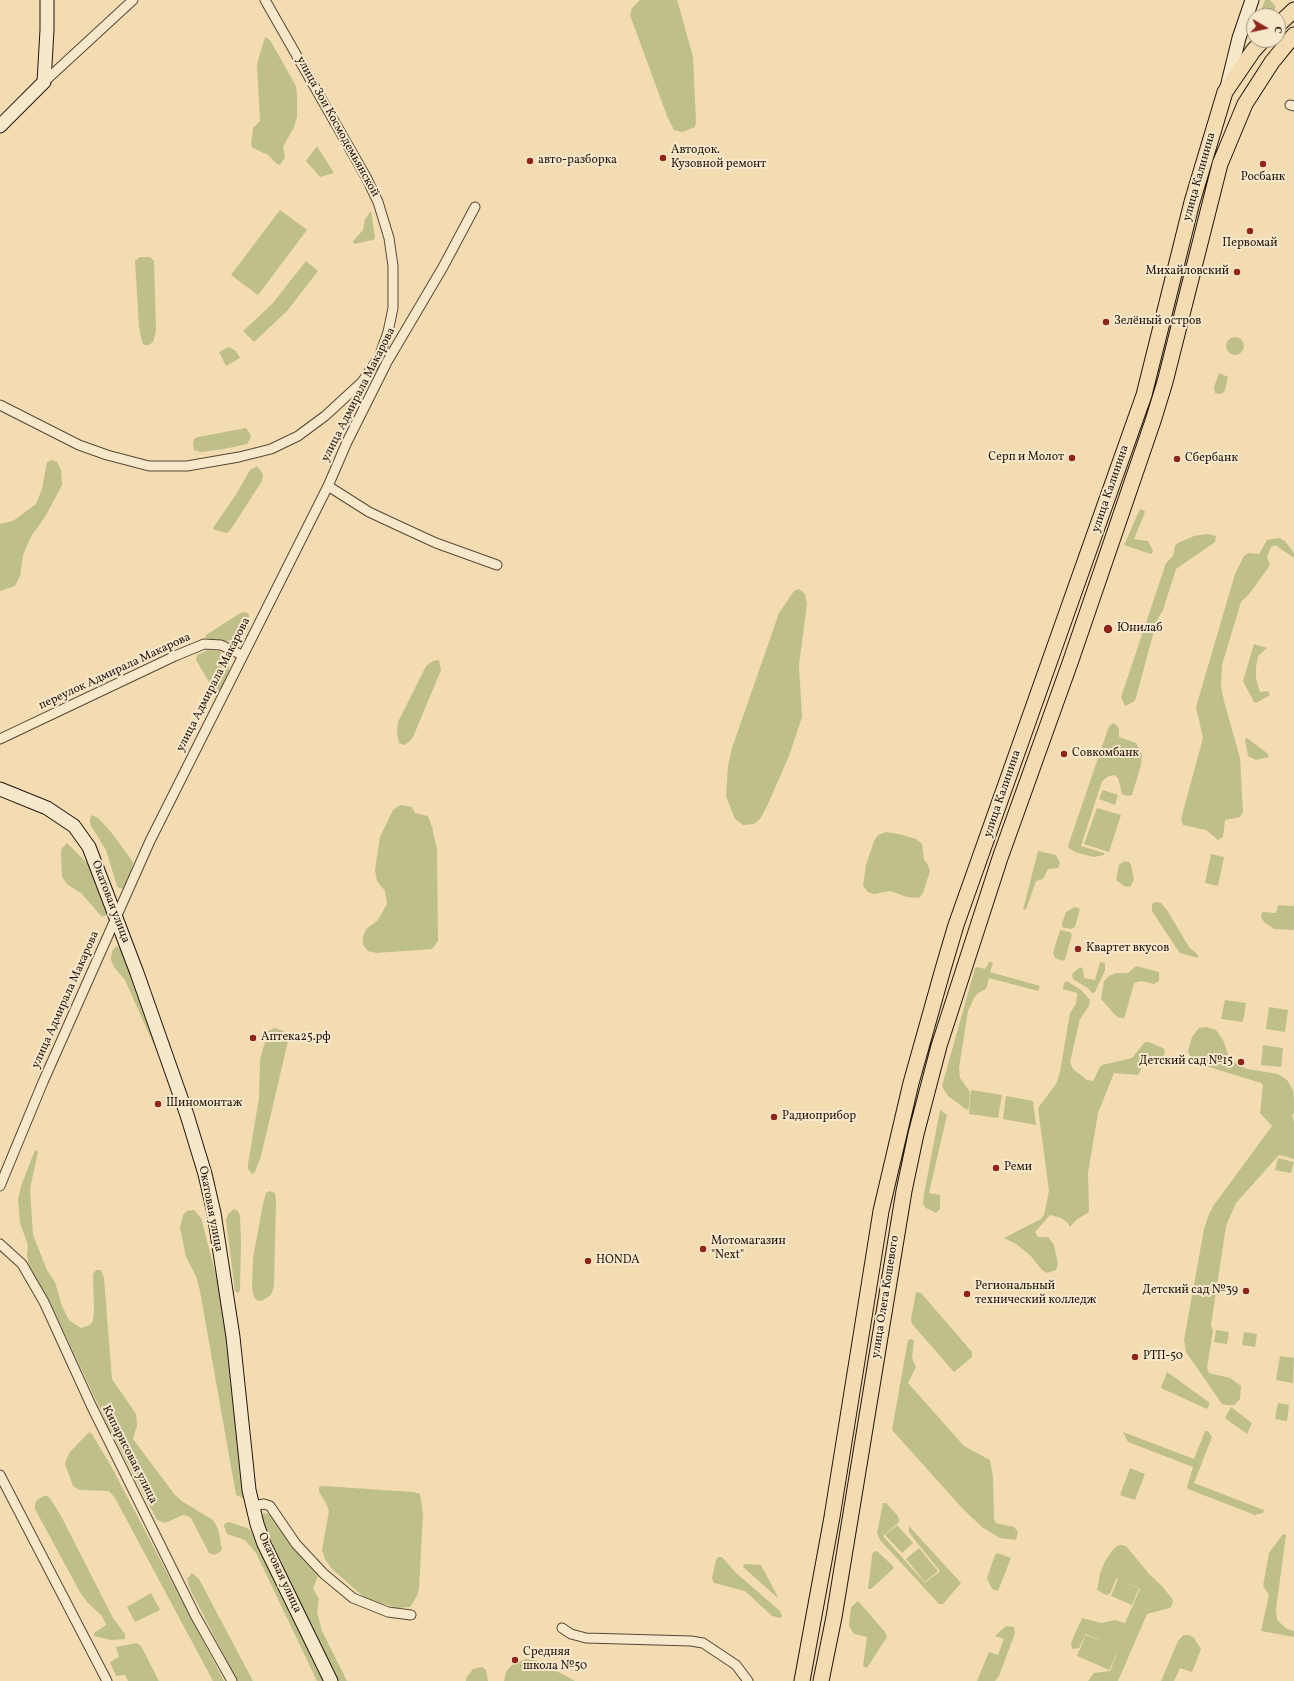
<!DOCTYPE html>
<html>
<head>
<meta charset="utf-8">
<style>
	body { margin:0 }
	#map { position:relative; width:1294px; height:1681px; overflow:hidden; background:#f3dcb1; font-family:Vollkorn,serif }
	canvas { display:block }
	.north { position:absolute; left:1246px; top:8px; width:40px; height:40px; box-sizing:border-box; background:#f7e8cc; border:1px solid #a2947f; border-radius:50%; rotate:99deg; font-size:11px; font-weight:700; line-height:16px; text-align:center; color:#23160c }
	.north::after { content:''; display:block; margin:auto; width:14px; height:18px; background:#8f2418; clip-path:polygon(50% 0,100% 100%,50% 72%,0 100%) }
</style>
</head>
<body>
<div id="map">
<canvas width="1294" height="1681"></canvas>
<div class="north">С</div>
</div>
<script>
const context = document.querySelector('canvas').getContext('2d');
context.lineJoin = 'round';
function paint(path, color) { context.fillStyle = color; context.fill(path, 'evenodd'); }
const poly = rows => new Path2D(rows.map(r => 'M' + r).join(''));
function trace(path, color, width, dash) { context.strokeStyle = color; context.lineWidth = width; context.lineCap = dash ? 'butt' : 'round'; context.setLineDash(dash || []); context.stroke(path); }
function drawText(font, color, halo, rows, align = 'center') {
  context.font = font + ' Vollkorn,serif'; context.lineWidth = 4; context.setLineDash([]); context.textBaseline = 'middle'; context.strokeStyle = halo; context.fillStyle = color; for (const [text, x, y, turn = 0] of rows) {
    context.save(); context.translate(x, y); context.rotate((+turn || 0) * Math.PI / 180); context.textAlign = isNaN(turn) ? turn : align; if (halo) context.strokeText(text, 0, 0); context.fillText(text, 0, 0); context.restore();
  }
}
paint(poly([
	[640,0,677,0,678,3,693,57,696,121,695,127,690,129,682,132,674,130,667,116,630,15,632,8],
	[1265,0,1270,0,1276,7,1269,16,1259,16],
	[265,37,270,40,296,86,297,96,297,117,294,127,283,147,285,157,280,165,277,164,268,155,253,148,251,145,253,128,260,121,257,64],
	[317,146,334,173,320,177,306,161],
	[280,210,307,230,258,295,231,275],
	[371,211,375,238,373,240,354,244,353,241,363,230,365,219],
	[140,257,150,257,154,261,156,331,153,342,149,345,144,345,142,342,139,327,135,261],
	[306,261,318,271,287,311,254,342,243,331,272,304],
	'1226 346a9 9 0 1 1 18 0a9 9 0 1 1-18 0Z',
	[229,347,236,351,240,358,226,366,219,352],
	[1219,373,1228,377,1225,390,1223,393,1219,394,1215,393,1214,387],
	[246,428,249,432,251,437,247,444,224,449,201,452,194,450,193,443,194,439,198,437],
	[52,460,57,462,61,470,62,485,45,517,32,535,23,555,20,576,15,586,0,591,0,524,13,521,36,504,42,489,47,462],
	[257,466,263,474,262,481,231,529,227,533,215,530,213,528,237,493,250,470],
	[1140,509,1145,511,1144,515,1134,539,1148,541,1153,551,1151,554,1124,545],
	[1207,534,1216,536,1215,542,1176,569,1163,610,1157,620,1135,701,1125,706,1121,697,1166,563,1173,556,1175,546,1178,543,1194,536],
	[1279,538,1285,541,1294,553,1294,558,1275,545,1271,547,1267,557,1270,565,1250,593,1241,602,1222,665,1221,686,1224,701,1240,758,1243,812,1240,817,1225,820,1223,837,1218,840,1206,830,1183,825,1181,819,1203,738,1196,707,1235,574,1244,556,1249,553,1259,554,1267,540],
	[799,589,805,594,807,604,799,665,802,717,789,756,767,806,760,819,754,824,743,825,735,819,726,796,728,766,732,748,779,613,794,591],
	[242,612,248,613,249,615,249,625,248,630,241,636,234,640,222,642,213,641,205,637,206,635],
	[1254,644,1267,648,1258,656,1256,667,1256,679,1260,692,1268,691,1270,695,1256,703,1254,702,1243,681],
	[208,650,220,651,229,666,229,671,224,685,218,691,212,687,196,660,197,655],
	[439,660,441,670,413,737,409,742,404,745,399,743,397,733,398,722,426,666,433,661],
	[1114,723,1119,728,1119,737,1136,743,1142,755,1141,765,1132,795,1127,796,1122,794,1118,778,1115,775,1109,776,1102,781,1081,846,1104,853,1104,855,1094,857,1075,852,1069,848,1068,846,1109,726],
	[1247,738,1267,753,1269,757,1256,760,1248,756,1245,739],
	[1103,790,1118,795,1115,805,1099,799],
	[400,805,412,807,415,813,428,816,432,827,437,850,438,941,432,949,376,953,368,951,363,945,363,937,366,929,378,920,387,904,385,891,377,881,375,870,380,837,393,810],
	[1097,808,1121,815,1109,852,1084,844],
	[91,815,98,818,111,832,133,862,130,878,125,889,119,888,117,886,106,850,91,826,90,821],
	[886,832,899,834,916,839,922,844,924,860,927,863,930,871,923,893,919,898,907,897,890,891,874,894,868,892,863,886,866,865,874,841,878,835],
	[67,843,89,865,108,913,107,915,102,917,81,893,68,885,62,877,61,852,62,848],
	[1038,851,1056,855,1060,863,1058,868,1048,869,1043,879,1036,881,1026,909,1023,910],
	[1211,854,1224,857,1218,886,1205,883],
	[1124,861,1129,862,1131,865,1134,880,1130,887,1124,886,1116,880,1119,865],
	[1155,902,1161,903,1167,910,1189,947,1198,955,1198,958,1180,953,1177,949,1152,911,1152,904],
	[1278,905,1294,906,1294,930,1274,929,1264,922,1261,917,1262,912,1276,913],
	[1075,907,1080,909,1075,927,1071,929,1062,927,1062,923,1066,912],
	[1060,930,1070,932,1072,935,1065,959,1063,961,1055,958,1053,953],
	[116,946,122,949,165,1070,125,980,114,967,111,960,112,951],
	[990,961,993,963,990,972,1040,986,1038,991,989,978,986,989,978,993,974,998,968,1011,959,1068,960,1078,970,1092,969,1108,967,1110,948,1096,942,1086,975,968,977,967,985,969],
	[1100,962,1105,963,1105,970,1095,992,1092,993,1088,988,1073,979,1072,974,1080,967,1083,969,1084,978,1095,980],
	[1136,966,1159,972,1159,981,1154,984,1141,981,1134,983,1125,1016,1124,1018,1120,1018,1116,1016,1101,999,1104,981,1109,976,1116,973,1128,973],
	[1067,981,1081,990,1090,1000,1089,1006,1080,1019,1070,1062,1073,1069,1087,1080,1093,1081,1100,1067,1102,1065,1132,1058,1145,1042,1149,1042,1163,1048,1165,1052,1162,1060,1157,1060,1147,1057,1138,1075,1114,1073,1098,1113,1088,1173,1089,1212,1076,1220,1070,1227,1068,1223,1061,1218,1050,1215,1035,1232,1038,1237,1048,1237,1054,1245,1058,1264,1056,1270,1047,1273,1042,1270,1030,1255,1016,1244,1004,1238,1041,1219,1044,1215,1049,1191,1038,1108,1056,1084,1060,1072,1070,1013,1076,1004,1077,993,1063,989,1064,983],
	[1225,1000,1246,1003,1243,1022,1221,1019],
	[1269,1007,1288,1010,1285,1032,1266,1029],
	[1206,1027,1216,1030,1223,1040,1229,1057,1238,1065,1247,1069,1278,1074,1287,1080,1293,1090,1294,1099,1294,1114,1292,1114,1294,1122,1294,1159,1279,1155,1236,1203,1226,1226,1215,1299,1211,1325,1213,1331,1207,1368,1209,1373,1230,1378,1241,1386,1240,1399,1234,1405,1226,1405,1222,1404,1186,1352,1184,1340,1204,1229,1209,1214,1214,1205,1272,1126,1260,1113,1263,1085,1261,1083,1196,1063,1191,1059,1188,1051,1192,1037,1199,1028],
	[275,1028,283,1031,289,1037,261,1156,255,1172,252,1174,248,1169,248,1164,259,1098,260,1060,268,1031],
	[1263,1045,1283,1048,1281,1067,1261,1065],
	[971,1090,1002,1095,998,1118,969,1114],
	[1006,1096,1033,1101,1036,1125,1003,1119],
	[940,1110,947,1115,929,1193,940,1195,940,1209,936,1213,926,1208,923,1204,924,1194],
	[35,1150,38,1152,30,1189,33,1235,47,1270,55,1282,62,1306,69,1320,76,1325,81,1328,90,1325,93,1321,94,1311,93,1274,96,1270,101,1270,104,1278,112,1379,136,1414,137,1425,133,1439,175,1495,183,1502,213,1520,218,1529,222,1549,220,1552,214,1555,209,1553,191,1518,188,1516,183,1515,165,1523,157,1520,109,1428,50,1302,29,1267,27,1254,28,1245,20,1223,18,1200,21,1186],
	[1278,1158,1294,1162,1291,1173,1275,1170],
	[269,1191,275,1193,276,1200,274,1286,271,1295,263,1300,258,1301,254,1297,252,1288,253,1258,263,1204,266,1193],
	[234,1209,238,1211,240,1216,241,1241,240,1290,238,1293,235,1291,226,1220,228,1214],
	[194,1210,201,1218,217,1279,229,1357,245,1496,243,1498,236,1495,200,1291,196,1276,186,1257,180,1228,183,1215,187,1211],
	[916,1292,921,1293,972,1352,972,1357,954,1372,912,1324,911,1320],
	[1216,1330,1229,1332,1227,1344,1214,1342],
	[1244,1332,1257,1334,1255,1347,1242,1345],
	[911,1339,914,1341,912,1358,916,1367,908,1383,964,1446,990,1460,993,1477,994,1519,996,1523,1014,1527,1018,1532,1016,1540,1000,1538,982,1527,963,1509,892,1430,908,1340],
	[1280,1356,1294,1358,1293,1383,1276,1380],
	[1167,1372,1210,1403,1207,1409,1161,1388],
	[1278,1403,1289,1405,1287,1421,1275,1419],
	[1231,1407,1252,1423,1247,1434,1225,1418],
	[1205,1431,1208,1431,1212,1437,1194,1483,1264,1510,1263,1513,1255,1515,1188,1489,1187,1487,1193,1467,1128,1442,1123,1432,1194,1459],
	[89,1432,92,1434,111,1466,224,1681,213,1681,115,1498,109,1491,80,1490,73,1486,65,1464,66,1460,70,1452],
	[1130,1468,1145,1474,1135,1500,1120,1495],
	[322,1486,414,1492,420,1494,423,1513,419,1589,417,1596,410,1607,397,1608,365,1598,331,1568,325,1559,322,1550,329,1511,326,1503,319,1492,319,1487],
	[44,1496,47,1496,50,1498,61,1516,113,1618,125,1634,125,1639,111,1640,94,1636,94,1633,106,1625,102,1616,88,1603,81,1594,35,1509,35,1504,37,1500],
	[883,1503,886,1503,898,1516,899,1522,883,1536,925,1583,940,1571,914,1539,909,1532,909,1526,961,1583,943,1604,939,1604,880,1540,877,1533],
	[265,1513,271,1515,293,1548,318,1576,313,1588,319,1599,317,1612,322,1631,347,1681,335,1681,266,1531,262,1518,263,1514],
	[229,1522,247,1528,251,1531,324,1681,317,1681,256,1553,245,1540,227,1534,224,1526,225,1523],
	[897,1525,913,1543,902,1553,885,1535],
	[1283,1534,1286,1535,1276,1609,1277,1620,1287,1629,1294,1631,1294,1637,1261,1631,1269,1595,1263,1586,1269,1553],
	[1121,1545,1126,1546,1150,1575,1162,1586,1173,1600,1172,1605,1170,1608,1147,1614,1118,1681,1088,1681,1094,1673,1110,1671,1119,1649,1109,1670,1077,1656,1086,1635,1104,1642,1086,1634,1079,1648,1072,1649,1071,1643,1082,1618,1102,1623,1115,1620,1125,1623,1140,1589,1118,1579,1116,1579,1110,1594,1106,1595,1097,1590,1100,1574,1105,1561,1112,1551,1117,1546],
	[919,1548,938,1571,925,1582,906,1559],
	[877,1551,893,1566,893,1569,871,1589,868,1589,872,1556,873,1552],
	[997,1553,1011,1558,998,1591,992,1589,987,1578,995,1555],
	[718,1557,722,1557,735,1572,780,1611,782,1616,780,1618,772,1616,745,1591,714,1583,712,1578,716,1560],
	[744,1564,761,1565,779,1599,743,1567],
	[192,1573,199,1579,253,1681,237,1681,190,1589,187,1579],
	[1118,1579,1139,1588,1132,1605,1111,1596],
	[151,1593,160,1610,135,1622,127,1607],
	[858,1601,885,1632,887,1637,867,1668,863,1666,867,1637,854,1634,849,1626,851,1607],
	[1006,1626,1014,1627,1015,1633,999,1676,995,1681,977,1681,989,1652,998,1655,1004,1639,995,1636],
	[1183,1635,1189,1635,1194,1638,1201,1649,1192,1672,1180,1668,1174,1681,1161,1681,1178,1641],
	[137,1643,141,1646,159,1681,128,1681,125,1675,116,1676,110,1662,119,1657,116,1647],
	[526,1659,538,1661,575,1681,504,1681,506,1672,510,1667,515,1663],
	[482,1667,486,1670,488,1681,466,1681,466,1678,473,1669]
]), '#bfbf89');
const minor = poly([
	[44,82,133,0],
	[1290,105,1294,106],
	[0,405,79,445,107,455,149,466,187,466,239,457,271,449,298,436,325,416,362,382,379,357,388,332,393,308,393,266,389,238,378,202,366,177,265,0],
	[328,486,369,512,399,526,436,543,497,565],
	[0,739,175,656,204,644,221,645,242,655],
	[0,1186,43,1082,150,841,328,486,347,442,387,362,443,267,475,207],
	[0,1244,22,1264,44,1302,91,1405,195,1615,232,1681],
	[0,1475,107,1681],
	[253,1506,264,1504,270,1506,296,1544,324,1574,353,1598,388,1612,411,1615],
	[562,1628,571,1634,586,1638,691,1641,703,1643,736,1665,748,1681]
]);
const secondary = poly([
	[1227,87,1239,38,1252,0],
	[0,126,44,82,47,30,47,0],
	[0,789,47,808,74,826,89,847,137,973,187,1115,205,1174,214,1213,233,1337,249,1490,257,1524,264,1544,331,1681]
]);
const trunk = poly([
	[1278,25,1294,10],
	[802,1681,832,1517,881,1211,911,1083,943,969,956,925,1144,395,1192,202,1225,92,1253,51,1263,40],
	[821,1681,834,1617,904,1191,916,1134,939,1046,1000,858,1070,663,1153,421,1165,382,1220,164,1245,104,1272,62,1294,35]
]);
trace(minor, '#574835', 11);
trace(secondary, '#23160c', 15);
trace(trunk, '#23160c', 17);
trace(minor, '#f7e8cc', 9);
trace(secondary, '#f7e8cc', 13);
trace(trunk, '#f3dcb1', 15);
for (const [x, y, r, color] of [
	[663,158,4,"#8f2418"],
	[530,161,4,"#8f2418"],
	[1263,164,4,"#8f2418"],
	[1250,231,4,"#8f2418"],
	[1237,272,4,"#8f2418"],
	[1106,322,4,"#8f2418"],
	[1072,458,4,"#8f2418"],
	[1177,459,4,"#8f2418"],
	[1108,629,5,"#8f2418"],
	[1064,754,4,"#8f2418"],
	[1078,949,4,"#8f2418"],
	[253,1038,4,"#8f2418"],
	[1241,1062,4,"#8f2418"],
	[158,1104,4,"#8f2418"],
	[774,1117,4,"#8f2418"],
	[996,1168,4,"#8f2418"],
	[703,1249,4,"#8f2418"],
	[588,1261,4,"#8f2418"],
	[1246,1291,4,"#8f2418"],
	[967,1294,4,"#8f2418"],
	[1135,1357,4,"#8f2418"],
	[515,1660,4,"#8f2418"]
]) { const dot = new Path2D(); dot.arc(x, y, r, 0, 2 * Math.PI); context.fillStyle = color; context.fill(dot); trace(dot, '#f7e8cc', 1.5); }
drawText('12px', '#23160c', '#f7e8cc', [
	["улица Зои Космодемьянской",337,127,61],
	["улица Калинина",1200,177,-74],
	["улица Адмирала Макарова",359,395,-63],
	["улица Калинина",1111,489,-71],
	["переулок Адмирала Макарова",115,672,-25],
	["улица Адмирала Макарова",214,685,-63],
	["улица Калинина",1003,794,-71],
	["Окатовая улица",110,902,69],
	["улица Адмирала Макарова",66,1000,-66],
	["Окатовая улица",210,1209,79],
	["улица Олега Кошевого",886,1297,-81],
	["Кипарисовая улица",129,1455,63],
	["Окатовая улица",279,1573,65]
]);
drawText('12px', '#23160c', '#f7e8cc', [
	["Автодок.",671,151],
	["Кузовной ремонт",671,165],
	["авто-разборка",538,161],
	["Росбанк",1263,178,"center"],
	["Первомай",1250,244,"center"],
	["Михайловский",1229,272,"right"],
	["Зелёный остров",1114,322],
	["Серп и Молот",1064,458,"right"],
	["Сбербанк",1185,459],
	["Юнилаб",1117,629],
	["Совкомбанк",1072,754],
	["Квартет вкусов",1086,949],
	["Аптека25.рф",261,1038],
	["Детский сад №15",1233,1062,"right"],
	["Шиномонтаж",166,1104],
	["Радиоприбор",782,1117],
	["Реми",1004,1168],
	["Мотомагазин",711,1242],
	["\"Next\"",711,1256],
	["HONDA",596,1261],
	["Региональный",975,1287],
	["технический колледж",975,1301],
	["Детский сад №39",1238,1291,"right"],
	["РТП-50",1143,1357],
	["Средняя",523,1653],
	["школа №50",523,1667]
], 'left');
</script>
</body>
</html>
